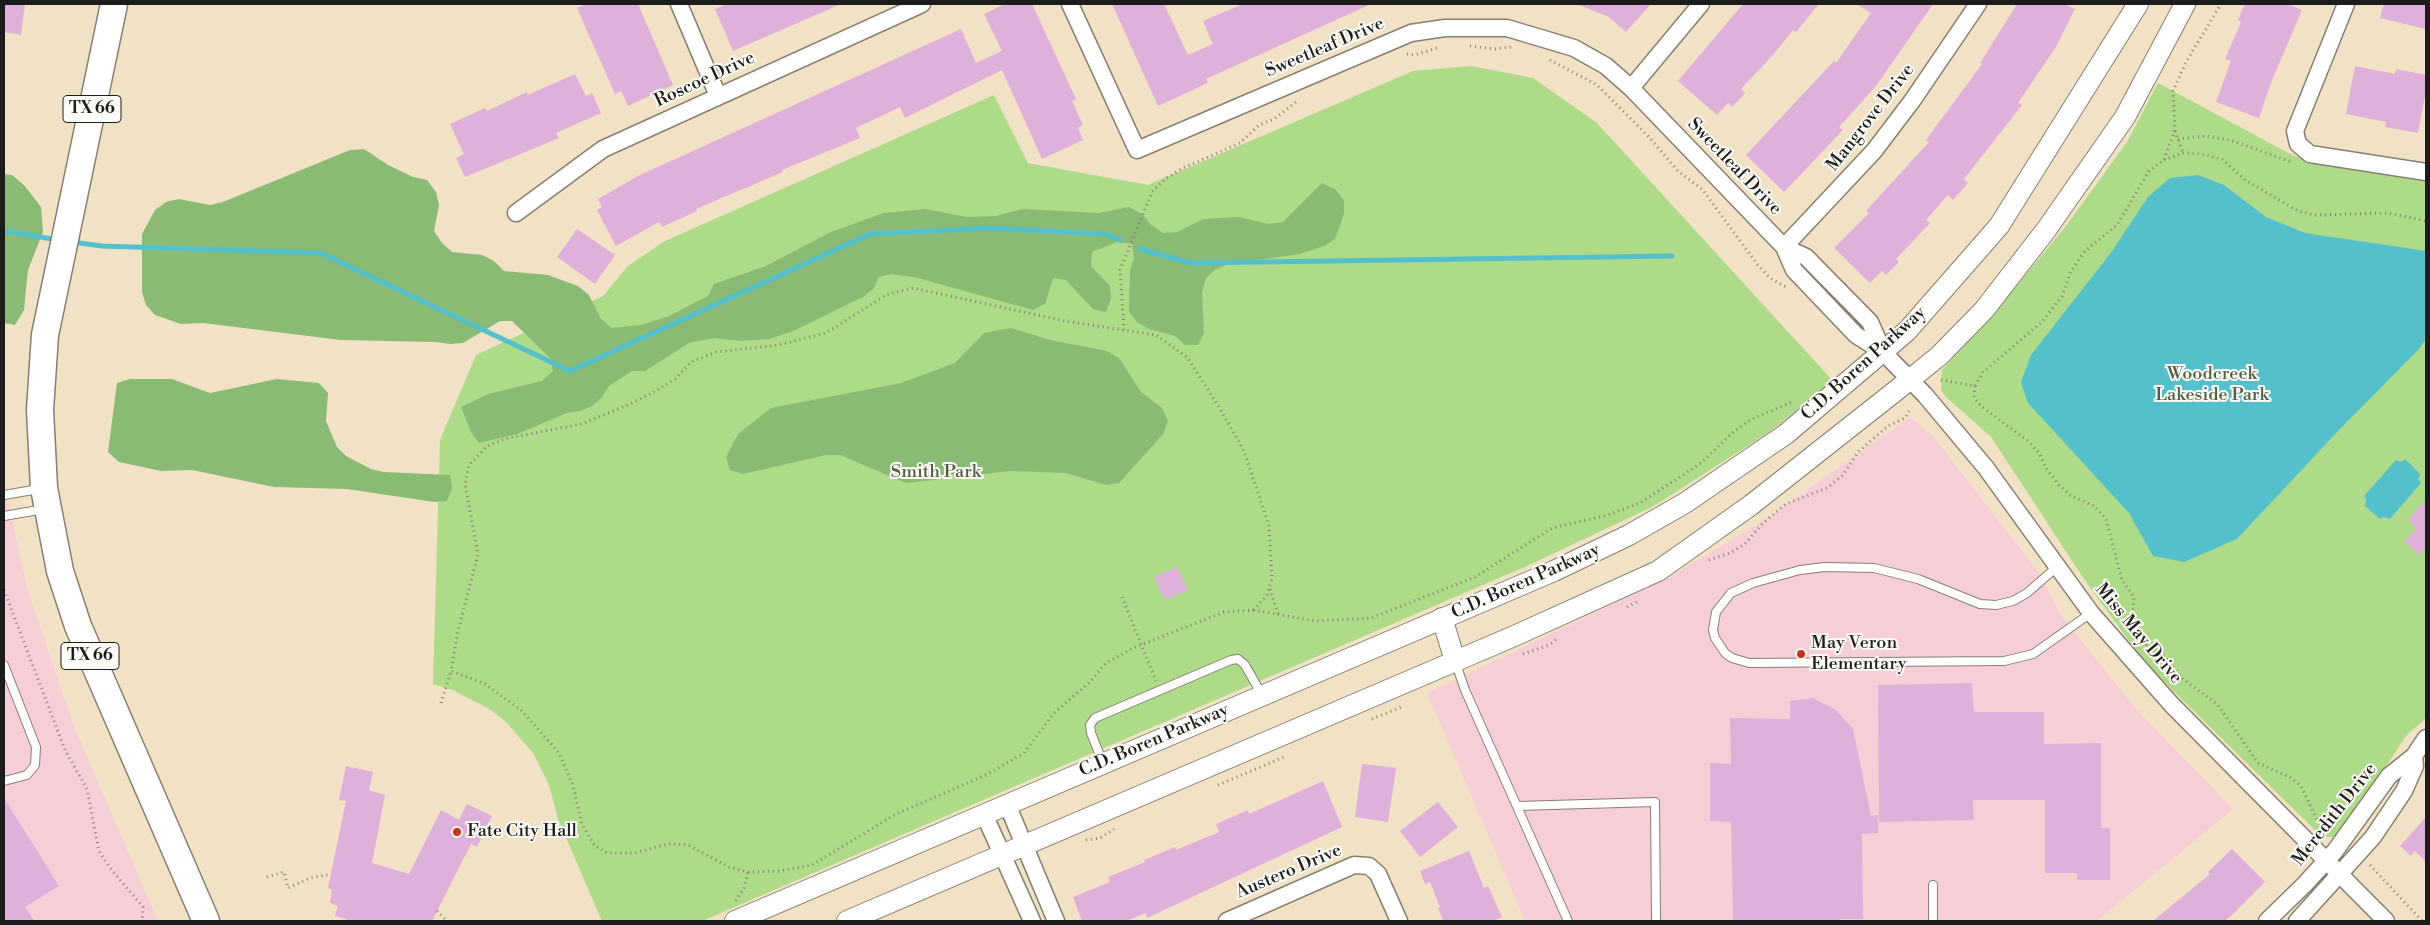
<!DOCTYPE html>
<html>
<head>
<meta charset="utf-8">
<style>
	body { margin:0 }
	#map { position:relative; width:2430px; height:925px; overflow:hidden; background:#f1e2c5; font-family:"Libre Bodoni",serif }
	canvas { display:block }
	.frame { position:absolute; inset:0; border:5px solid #1c1c1c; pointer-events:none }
</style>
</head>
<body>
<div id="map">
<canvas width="2430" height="925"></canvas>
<div class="frame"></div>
</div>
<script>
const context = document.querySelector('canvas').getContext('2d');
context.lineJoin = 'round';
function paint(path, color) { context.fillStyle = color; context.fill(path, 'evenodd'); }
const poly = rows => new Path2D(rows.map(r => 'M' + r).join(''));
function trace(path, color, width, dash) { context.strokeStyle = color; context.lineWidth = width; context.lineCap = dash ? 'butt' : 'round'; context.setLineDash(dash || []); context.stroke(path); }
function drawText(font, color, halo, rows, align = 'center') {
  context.font = font + ' "Libre Bodoni",serif'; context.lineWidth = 4; context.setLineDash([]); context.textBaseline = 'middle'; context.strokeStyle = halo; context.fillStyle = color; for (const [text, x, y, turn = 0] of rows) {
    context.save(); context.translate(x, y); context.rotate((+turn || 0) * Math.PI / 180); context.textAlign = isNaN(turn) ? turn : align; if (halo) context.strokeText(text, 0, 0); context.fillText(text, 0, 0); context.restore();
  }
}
paint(poly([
	[1910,417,1933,436,2040,574,2060,614,2137,710,2233,809,2097,921,1525,921,1427,693,1670,577,1769,517],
	[4,482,27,588,75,729,158,921,4,921]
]), '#f6cfd6');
paint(poly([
	[1471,66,1533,78,1597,123,1833,381,1769,432,1654,506,1527,566,702,921,602,921,558,819,549,785,533,753,507,723,491,710,453,690,433,684,440,440,476,355,603,296,628,266,665,241,994,95,1028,163,1148,185,1413,71],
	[2158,83,2294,156,2324,165,2426,182,2426,718,2406,736,2339,837,2322,837,2145,663,2084,579,1991,437,1944,395,1941,389,1942,370,1989,319,2066,226,2127,142]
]), '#addb88');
paint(poly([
	[364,149,388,165,413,177,427,180,436,192,439,205,434,231,442,243,452,252,482,255,494,261,504,271,548,275,578,286,589,295,601,319,612,328,641,325,669,316,708,296,714,284,766,266,831,232,884,213,925,209,967,217,996,216,1022,209,1099,213,1129,207,1142,214,1151,225,1163,233,1177,232,1203,219,1239,217,1268,224,1283,222,1322,183,1335,189,1344,200,1344,214,1335,239,1324,246,1300,254,1228,264,1215,270,1206,278,1202,292,1204,333,1198,345,1185,345,1175,336,1149,329,1137,322,1129,312,1130,271,1134,258,1132,244,1117,242,1092,252,1091,266,1110,286,1111,299,1106,312,1093,309,1066,280,1053,278,1045,304,1033,310,918,278,892,274,879,277,873,289,863,297,793,331,769,339,742,341,714,338,689,343,645,371,632,371,609,386,602,397,592,406,580,411,567,413,517,434,479,443,471,432,461,407,488,394,542,381,553,371,550,358,512,321,500,321,463,343,450,344,436,342,341,340,203,323,181,324,155,315,146,305,142,292,142,234,155,210,166,202,179,199,210,205,223,202,350,150],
	[4,174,12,175,24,185,41,207,43,232,28,270,24,310,15,325,4,323],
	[1011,328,1050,340,1107,351,1119,358,1141,392,1162,408,1168,421,1163,434,1119,483,1106,485,1066,473,1010,471,906,483,840,455,826,455,743,474,730,470,726,457,738,434,771,408,901,383,955,363,984,333],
	[130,379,172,379,210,393,277,379,319,383,328,393,326,421,337,447,346,456,371,469,384,472,450,475,452,488,447,501,434,502,347,489,274,487,192,470,161,471,119,462,108,452,117,383]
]), '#8abb74');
paint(poly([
	[2198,175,2224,185,2266,217,2305,233,2426,251,2426,339,2418,350,2337,432,2237,539,2184,562,2153,556,2129,513,2028,403,2021,382,2031,355,2110,254,2148,197,2170,178],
	[2405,459,2420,474,2418,479,2421,483,2390,519,2384,517,2380,519,2365,506,2366,499,2364,496,2396,460,2402,462]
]), '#54c0cc');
trace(poly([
	[4,231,58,240],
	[72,242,102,246,321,253,570,371,870,234,990,228,1105,234,1120,240],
	[1140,249,1191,263,1672,256]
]), '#54c0cc', 5);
paint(poly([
	[4,4,25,4,21,35,4,32],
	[586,4,638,4,673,85,628,106,621,91,615,94,577,8],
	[728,4,841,4,733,51,715,9],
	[1005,4,1032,4,1076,99,1072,101,1083,125,1078,128,1083,140,1042,159,1002,70,905,118,900,107,856,128,860,138,782,170,783,172,696,209,697,211,662,227,659,222,616,246,597,210,602,207,598,199,638,176,961,29,976,63,1002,51,984,14],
	[1112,4,1164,4,1188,55,1213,44,1203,21,1243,4,1371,4,1206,79,1208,83,1158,106],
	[1577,4,1651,4,1626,32,1609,17],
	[1743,4,1819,4,1796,32,1793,30,1772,56,1741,89,1745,93,1732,107,1728,103,1717,115,1678,81],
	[1856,4,1933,4,1876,86,1839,127,1843,130,1784,192,1746,155,1834,61,1836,63,1871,13],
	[2017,4,2064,4,2075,9,2056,47,2018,103,2022,105,1964,179,1968,183,1953,200,1948,195,1926,220,1930,223,1896,259,1899,262,1886,275,1882,271,1870,283,1834,248,1869,213,1866,211,1929,142,1926,140,1982,64,1980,63],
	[2245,4,2287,4,2302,10,2270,85,2259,118,2216,102,2231,61,2225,59,2241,22,2238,20],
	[2384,4,2426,4,2426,29,2380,18],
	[2355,66,2395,74,2396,69,2426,75,2426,90,2418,133,2385,127,2386,122,2346,114],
	[575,74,586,96,592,93,601,113,556,133,559,138,465,177,456,158,464,154,450,124,485,108,487,111,527,92,528,95],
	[577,229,615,255,595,284,557,257],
	[2426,499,2426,547,2419,555,2404,541,2417,528,2408,520],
	[1177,567,1188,590,1165,600,1154,577],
	[1972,683,1974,712,2044,712,2044,744,2101,743,2101,828,2110,828,2110,880,2077,880,2077,873,2045,873,2045,800,1973,800,1974,820,1879,822,1878,685],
	[1813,698,1836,710,1853,729,1871,816,1878,815,1878,833,1862,834,1863,919,1840,919,1840,921,1733,920,1731,822,1710,821,1710,763,1731,764,1730,718,1790,719,1790,701],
	[1362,764,1396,768,1388,822,1355,817],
	[346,766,373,772,369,790,385,795,372,863,409,874,441,810,459,820,467,804,492,816,477,847,471,844,432,921,352,921,335,916,338,906,330,903,332,890,328,888,346,801,339,800],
	[1323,781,1342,827,1147,918,1146,913,1126,921,1082,921,1073,897,1110,882,1108,877,1145,862,1144,860,1175,847,1176,850,1219,832,1216,824,1248,810,1249,814],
	[4,798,59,886,25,907,34,921,4,921],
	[1438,802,1458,827,1420,857,1400,831],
	[2426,817,2426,862,2415,851,2411,856,2400,846],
	[2232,849,2265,882,2231,916,2224,921,2153,921,2210,874,2208,872],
	[1469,851,1484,888,1488,886,1502,917,1492,921,1443,921,1438,908,1440,907,1430,882,1425,884,1420,871]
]), '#deb0da');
const service = poly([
	[4,495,39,489],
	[4,516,44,509],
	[2058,566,2027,593,2013,601,1996,605,1980,604,1918,579,1874,568,1825,567,1800,570,1753,583,1731,593,1716,612,1713,630,1715,638,1725,653,1732,658,1749,663,2004,661,2033,654,2091,613],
	[1455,661,1465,690,1568,921],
	[4,665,36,747,35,765,27,775,4,781],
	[1103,763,1091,733,1090,725,1095,718,1231,660,1238,659,1245,665,1262,695],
	[1517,806,1655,802,1656,921],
	[1933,885,1933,921]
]);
const minor = poly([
	[679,4,718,96],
	[1070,4,1137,150,1411,33,1445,28,1507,28,1574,48,1606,66,1631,88,1784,247,1794,270,1856,335,1883,352,1925,395,1986,468,2091,613,2171,704,2386,921],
	[2346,4,2295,131,2298,144,2310,154,2426,172],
	[1631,88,1701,4],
	[516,213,603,149,922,4],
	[1784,247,1874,151,1912,101,1978,4],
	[1784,247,1806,257,1870,322,1883,352],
	[1007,804,1056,921],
	[984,814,1032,921],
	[1227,921,1354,865,1369,866,1378,874,1399,921],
	[2267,921,2305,884,2335,851,2389,776,2414,756,2426,738],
	[2297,921,2373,837,2404,791,2415,766,2414,756]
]);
const tertiary = poly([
	[1442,618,1455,661],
	[735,921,1554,571,1629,535,1685,503,1786,434,1907,331,1999,226,2138,4],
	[847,921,1512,637,1658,571,1751,505,1893,393,1939,356,1984,310,2046,230,2125,117,2185,4]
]);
const primary = poly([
	[114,4,45,335,40,410,44,488,60,571,78,626,206,921]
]);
trace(service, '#867f70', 10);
trace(minor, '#867f70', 19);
trace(tertiary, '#867f70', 22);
trace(primary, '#867f70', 29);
trace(poly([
	[1470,46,1494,49,1511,47],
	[1407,54,1415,55,1437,48],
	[1550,60,1597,85,1648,136,1678,171,1702,189,1757,264,1770,278,1786,287],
	[2175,131,2183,153],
	[2178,139,2205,136,2230,140,2292,162],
	[2164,160,2183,153,2201,154,2222,159,2245,180,2298,211,2314,215,2388,213,2426,221],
	[1124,330,1120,270,1152,192,1165,179,1183,168,1240,143,1259,125,1274,119,1296,102],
	[1941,380,1975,386,1983,372,2042,322,2062,296,2071,271,2085,251,2117,225,2149,171,2164,160,2175,130,2173,91,2186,62,2221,4],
	[1975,386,1974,398,1982,407,2028,441,2039,453,2046,468,2059,485,2070,495,2094,506,2106,519,2122,580,2134,597,2132,618,2137,633,2147,645,2164,656,2184,680,2217,704,2258,763,2291,778,2301,786,2317,820,2329,834],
	[1709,560,1730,553,1745,544,1762,524,1786,504,1827,488,1843,475,1858,452,1888,426,1905,418,1909,411],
	[1270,589,1278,614],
	[4,590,65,750,87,789,99,851,110,868,143,907,142,921],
	[1122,597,1156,681],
	[1627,607,1639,601],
	[1254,610,1224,612,1133,648,1106,663,1090,682,1054,713,1024,753,988,774,896,814,812,865,779,871,748,872,729,867,688,845,668,844,634,853,607,853,594,845,582,824,573,786,559,753,521,710,485,684,451,671,458,631,478,554,465,484,469,465,487,446,508,438,582,424,632,403,656,391,675,379,691,362,716,352,779,345,826,333,886,295,913,288,1065,321,1156,335,1187,357,1219,407,1244,451,1269,526,1272,579,1267,595,1254,610,1315,621,1371,618,1475,577,1552,528,1608,515,1640,503,1701,463,1732,433,1750,420,1794,401],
	[1523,654,1549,645,1558,638],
	[441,703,451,671],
	[1372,719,1401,707],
	[1218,785,1284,757],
	[1086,840,1100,838,1114,829],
	[2370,865,2422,921],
	[267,877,284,872,288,888,310,878,331,874],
	[736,901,744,888,748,872],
	[437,911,447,921]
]), '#867f70', 3, [1, 4]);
trace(service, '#fff', 8);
trace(minor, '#fff', 16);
trace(tertiary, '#fff', 20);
trace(primary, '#fff', 26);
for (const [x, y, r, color] of [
	[1801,654,5,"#c8321e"],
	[457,832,5,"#c8321e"]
]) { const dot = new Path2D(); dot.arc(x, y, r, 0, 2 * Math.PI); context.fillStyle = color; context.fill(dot); trace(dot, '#fdfcf7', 2); }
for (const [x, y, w] of [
	[92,109,58],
	[90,656,58]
]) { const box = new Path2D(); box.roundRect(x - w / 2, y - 13.5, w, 27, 4); context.fillStyle = '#fdfcf7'; context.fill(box); trace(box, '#1c1c1c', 1); }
drawText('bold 16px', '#1c1c1c', null, [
	["TX 66",92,109],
	["TX 66",90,656]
]);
drawText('18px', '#1c1c1c', '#fdfcf7', [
	["Sweetleaf Drive",1325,48,-23],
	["Roscoe Drive",705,80,-25],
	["Mangrove Drive",1871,118,-52],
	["Sweetleaf Drive",1734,167,46],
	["C.D. Boren Parkway",1864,364,-42],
	["C.D. Boren Parkway",1526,582,-24],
	["Miss May Drive",2138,634,50],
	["C.D. Boren Parkway",1154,741,-23],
	["Meredith Drive",2335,815,-52],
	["Austero Drive",1289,872,-23]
]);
drawText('18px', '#4f5f42', '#fdfcf7', [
	["Woodcreek",2212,375],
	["Lakeside Park",2212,396],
	["Smith Park",936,473]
]);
drawText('18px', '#1c1c1c', '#fdfcf7', [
	["May Veron",1811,644],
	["Elementary",1811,665],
	["Fate City Hall",467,832]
], 'left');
</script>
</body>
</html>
